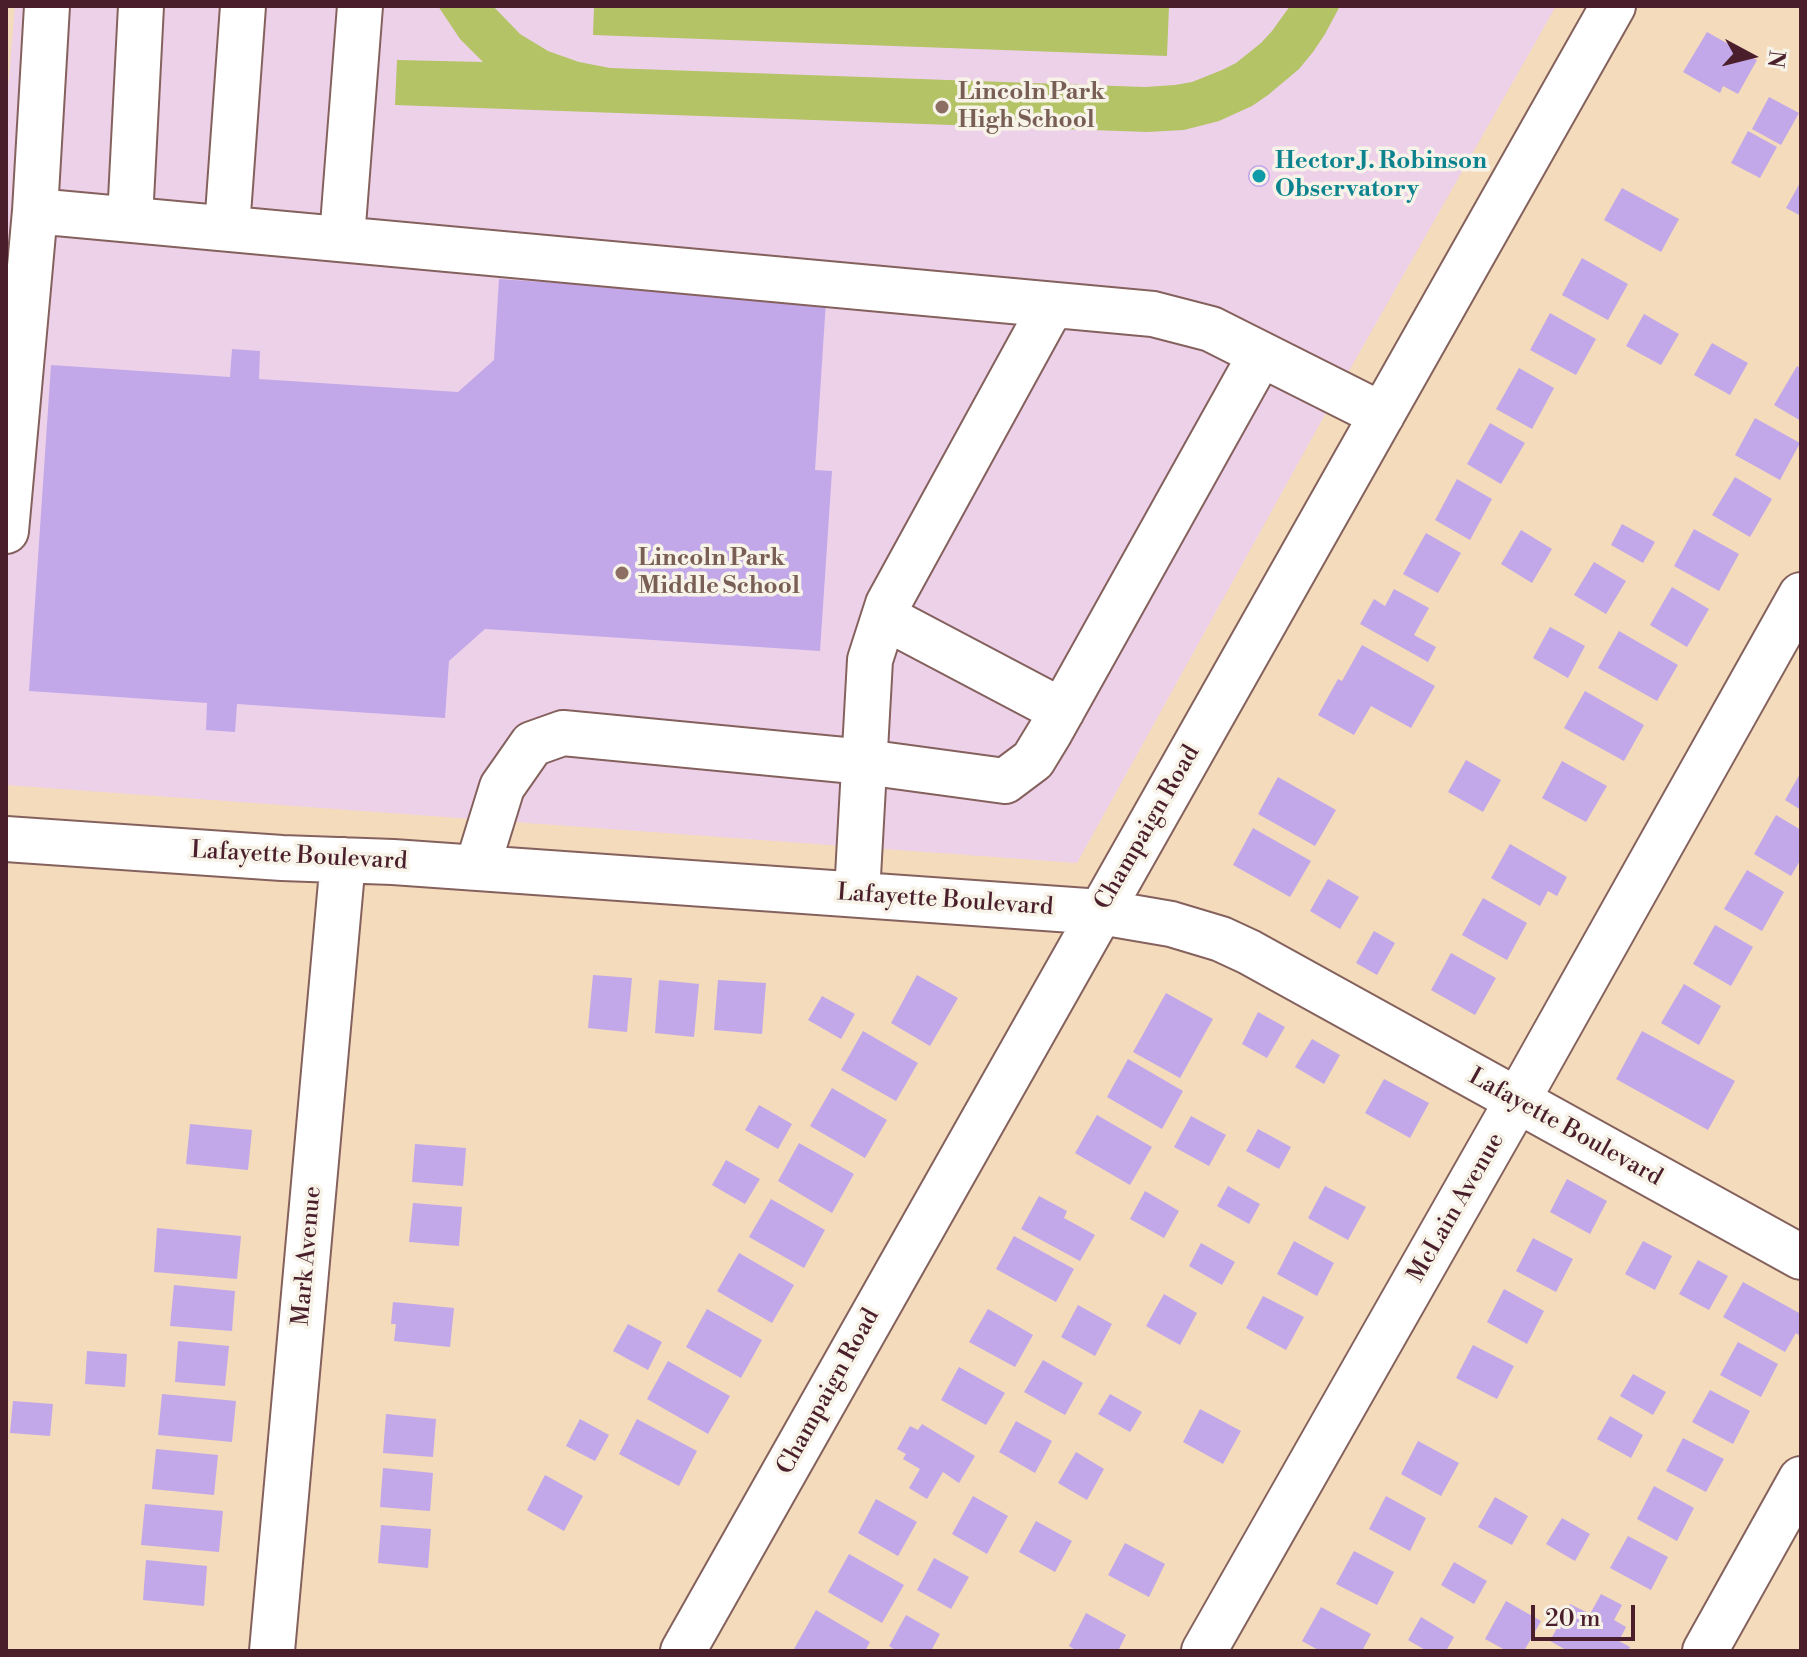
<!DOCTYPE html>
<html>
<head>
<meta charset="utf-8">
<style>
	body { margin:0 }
	#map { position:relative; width:1807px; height:1657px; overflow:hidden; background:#f3dbbb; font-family:"Libre Bodoni",serif }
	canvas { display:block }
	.frame { position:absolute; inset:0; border:8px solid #4a1f2b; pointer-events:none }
	.north { position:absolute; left:1711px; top:16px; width:80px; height:80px; -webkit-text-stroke:6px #f7f3e8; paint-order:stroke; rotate:97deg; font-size:22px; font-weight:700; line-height:32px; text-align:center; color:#4a1f2b }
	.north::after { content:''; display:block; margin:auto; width:28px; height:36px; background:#4a1f2b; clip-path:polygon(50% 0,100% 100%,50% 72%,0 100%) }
	.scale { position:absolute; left:1531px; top:1605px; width:104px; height:36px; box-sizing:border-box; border:4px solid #4a1f2b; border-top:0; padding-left:10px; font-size:24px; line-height:28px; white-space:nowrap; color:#4a1f2b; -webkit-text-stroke:6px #f7f3e8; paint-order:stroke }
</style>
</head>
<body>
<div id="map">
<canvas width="1807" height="1657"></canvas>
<div class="frame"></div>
<div class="north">N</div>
<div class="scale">20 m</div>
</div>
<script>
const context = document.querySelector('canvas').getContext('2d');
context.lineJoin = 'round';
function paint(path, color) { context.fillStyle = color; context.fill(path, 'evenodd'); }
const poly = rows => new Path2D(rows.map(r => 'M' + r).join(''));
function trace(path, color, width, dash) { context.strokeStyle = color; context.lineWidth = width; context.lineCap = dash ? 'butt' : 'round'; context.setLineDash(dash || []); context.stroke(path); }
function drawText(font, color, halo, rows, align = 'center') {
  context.font = font + ' "Libre Bodoni",serif'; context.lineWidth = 7; context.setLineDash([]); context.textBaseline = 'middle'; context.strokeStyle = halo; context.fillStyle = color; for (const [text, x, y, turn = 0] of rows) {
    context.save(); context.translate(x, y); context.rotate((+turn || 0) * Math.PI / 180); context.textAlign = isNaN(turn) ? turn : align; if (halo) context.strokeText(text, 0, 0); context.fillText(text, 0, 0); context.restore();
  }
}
paint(poly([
	[15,6,1556,6,1354,362,1077,863,6,785,6,112]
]), '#edd1e9');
paint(poly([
	[438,6,493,6,520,34,548,51,579,62,610,68,1145,87,1175,85,1192,82,1222,70,1236,63,1261,43,1272,31,1290,6,1340,6,1325,34,1313,52,1299,69,1268,95,1252,106,1219,121,1184,130,1147,132,395,105,397,60,483,62,460,39],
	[594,6,1169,6,1167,56,593,35]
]), '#b4c365');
paint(poly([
	[1707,32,1757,60,1738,94,1723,86,1720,93,1683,72],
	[1769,97,1799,113,1781,145,1752,129],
	[1748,131,1777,147,1760,178,1731,163],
	'1248 176a11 11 0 1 1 22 0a11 11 0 1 1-22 0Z',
	[1801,181,1801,216,1786,208],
	[1622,188,1679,219,1661,252,1604,220],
	[1582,258,1628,284,1608,320,1562,295],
	[499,279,826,301,815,470,832,471,820,651,485,629,449,661,445,718,237,704,235,732,206,730,207,703,29,691,51,365,230,377,232,349,260,351,259,379,458,392,494,360],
	[1550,313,1596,339,1576,375,1530,350],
	[1644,314,1679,334,1661,365,1626,346],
	[1712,343,1748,363,1730,395,1694,375],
	[1797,366,1801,369,1801,421,1774,405],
	[1519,368,1554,388,1532,429,1496,409],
	[1755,418,1800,443,1780,480,1735,455],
	[1490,423,1525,443,1501,484,1467,464],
	[1735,477,1772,499,1750,537,1712,515],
	[1457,479,1492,499,1470,540,1435,520],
	[1622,524,1655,542,1643,563,1611,545],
	[1694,529,1739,554,1719,591,1674,566],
	[1521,530,1552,549,1532,583,1501,564],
	[1426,533,1461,553,1438,593,1403,574],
	[1594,562,1626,581,1606,614,1574,595],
	[1672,587,1709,609,1687,647,1650,625],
	[1394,589,1429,608,1414,635,1436,647,1428,662,1360,624,1374,599,1385,606],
	[1550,627,1585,646,1568,678,1533,658],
	[1619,631,1678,665,1657,701,1598,668],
	[1362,645,1435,686,1411,728,1371,706,1354,735,1318,715,1338,679,1342,681],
	[1585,691,1644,725,1624,761,1564,728],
	[1466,760,1501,780,1483,812,1448,792],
	[1562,761,1607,786,1586,822,1542,798],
	[1801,772,1801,810,1785,800],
	[1278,777,1336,810,1315,846,1258,814],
	[1776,815,1801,830,1801,859,1791,876,1754,854],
	[1253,828,1311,861,1290,897,1233,865],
	[1510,844,1567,877,1557,896,1548,891,1540,906,1491,878],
	[1747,870,1784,892,1762,931,1724,909],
	[1328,879,1359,897,1340,929,1310,911],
	[1483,898,1527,923,1507,960,1462,935],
	[1715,925,1753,947,1731,986,1693,964],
	[1374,931,1395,943,1377,975,1356,963],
	[1451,953,1496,978,1475,1015,1431,990],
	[593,975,632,978,627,1032,588,1028],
	[917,975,958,998,930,1046,891,1023],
	[659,980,699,984,694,1037,655,1033],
	[718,980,766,983,762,1034,714,1030],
	[1684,984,1721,1006,1699,1045,1661,1023],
	[1166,993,1213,1019,1180,1078,1133,1052],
	[822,996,855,1014,841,1039,808,1020],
	[1258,1012,1285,1027,1267,1058,1242,1044],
	[863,1031,918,1063,896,1101,841,1070],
	[1642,1031,1735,1081,1708,1130,1616,1079],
	[1312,1039,1340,1055,1324,1084,1295,1067],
	[1128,1059,1183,1091,1162,1129,1107,1097],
	[1384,1079,1429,1103,1410,1138,1365,1113],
	[832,1088,887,1120,865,1158,810,1126],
	[759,1105,792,1124,778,1149,745,1130],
	[1097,1115,1152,1147,1130,1185,1075,1153],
	[1191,1116,1226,1135,1209,1166,1174,1147],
	[190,1124,252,1130,248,1170,186,1164],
	[1258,1129,1291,1147,1279,1169,1246,1151],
	[799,1143,854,1174,832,1213,778,1181],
	[415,1144,466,1148,463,1186,412,1182],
	[726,1160,760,1179,745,1204,712,1185],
	[1567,1179,1607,1201,1590,1234,1550,1212],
	[1228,1186,1260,1204,1249,1224,1217,1206],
	[1325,1186,1366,1207,1348,1240,1308,1218],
	[1145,1191,1179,1211,1164,1238,1130,1219],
	[1039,1196,1067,1211,1064,1218,1095,1235,1080,1261,1021,1229],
	[771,1199,825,1230,804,1268,749,1237],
	[413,1203,462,1207,459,1246,409,1242],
	[157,1228,241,1236,237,1279,154,1272],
	[1014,1236,1074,1269,1056,1302,996,1269],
	[1533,1238,1573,1259,1556,1292,1516,1271],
	[1294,1241,1334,1263,1317,1296,1277,1274],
	[1643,1241,1672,1256,1655,1290,1625,1274],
	[1201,1243,1235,1262,1222,1285,1189,1266],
	[739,1253,794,1285,772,1323,717,1291],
	[1698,1260,1728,1276,1709,1310,1679,1294],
	[1743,1282,1801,1314,1801,1334,1800,1336,1796,1333,1785,1352,1723,1317],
	[174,1285,235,1291,232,1331,170,1326],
	[1504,1289,1544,1311,1527,1344,1487,1322],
	[1164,1294,1197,1313,1180,1345,1146,1326],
	[1263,1296,1304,1317,1286,1350,1246,1328],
	[393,1302,454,1308,450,1347,394,1341,396,1324,391,1324],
	[1078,1305,1112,1324,1095,1356,1061,1337],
	[707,1309,762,1340,741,1378,686,1347],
	[988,1309,1033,1335,1015,1367,969,1342],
	[628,1324,662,1342,648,1370,613,1351],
	[178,1341,229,1346,225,1386,175,1382],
	[1738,1342,1778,1364,1761,1397,1720,1375],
	[1473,1345,1514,1366,1497,1399,1456,1378],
	[87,1351,127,1354,125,1387,85,1384],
	[1043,1360,1083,1383,1065,1415,1024,1392],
	[668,1361,730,1396,708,1434,647,1399],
	[959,1367,1005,1393,986,1425,941,1400],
	[1633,1374,1666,1392,1653,1415,1620,1396],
	[1710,1390,1750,1411,1733,1444,1692,1422],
	[162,1394,236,1401,232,1442,158,1435],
	[1110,1394,1142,1412,1130,1432,1098,1414],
	[13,1401,53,1404,50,1436,10,1433],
	[1200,1409,1241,1431,1223,1464,1183,1442],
	[386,1414,436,1419,433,1457,383,1453],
	[1610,1416,1643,1435,1631,1458,1597,1439],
	[580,1419,609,1435,595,1461,566,1446],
	[637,1419,697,1451,679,1486,619,1454],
	[1016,1421,1052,1441,1035,1473,999,1452],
	[922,1424,975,1456,959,1483,943,1472,927,1499,909,1488,920,1469,903,1459,906,1454,897,1449,910,1426,918,1430],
	[1683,1438,1724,1459,1706,1492,1666,1471],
	[1418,1441,1459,1463,1441,1496,1401,1474],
	[156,1449,218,1455,214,1495,152,1489],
	[1076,1452,1104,1469,1087,1500,1058,1483],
	[383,1468,433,1473,430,1511,380,1507],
	[545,1475,583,1496,564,1531,527,1510],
	[1654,1486,1694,1508,1677,1541,1637,1519],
	[973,1496,1008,1516,987,1554,952,1534],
	[1386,1496,1426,1518,1410,1551,1369,1529],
	[1495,1497,1528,1516,1512,1545,1478,1527],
	[876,1499,917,1522,898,1556,858,1533],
	[145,1504,223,1511,219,1552,141,1545],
	[1562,1518,1590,1534,1575,1561,1546,1544],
	[1036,1521,1072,1541,1055,1572,1019,1552],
	[381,1525,431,1529,428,1568,378,1563],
	[1628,1536,1668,1557,1651,1590,1610,1568],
	[1125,1543,1165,1564,1149,1597,1108,1575],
	[1354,1551,1394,1572,1377,1605,1336,1584],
	[849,1554,904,1585,882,1623,828,1592],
	[934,1558,969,1577,951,1609,917,1590],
	[146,1560,207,1566,204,1606,143,1600],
	[1454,1562,1487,1581,1474,1604,1441,1585],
	[1601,1594,1622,1605,1614,1620,1626,1627,1619,1641,1630,1647,1628,1651,1568,1651,1550,1641,1570,1604,1590,1614],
	[1506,1601,1541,1621,1524,1651,1507,1651,1485,1639],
	[1321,1607,1371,1634,1362,1651,1320,1651,1302,1641],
	[816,1610,870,1642,865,1651,798,1651,794,1649],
	[1086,1613,1126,1635,1118,1651,1077,1651,1069,1646],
	[906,1615,940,1634,931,1651,897,1651,889,1646],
	[1421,1617,1454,1637,1446,1651,1427,1651,1408,1640]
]), '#c2a8e9');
const minor = poly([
	[35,211,47,6],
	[130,219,141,6],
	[227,228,243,6],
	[342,238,360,6],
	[6,531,35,211,1153,314,1211,329,1382,415],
	[884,617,1062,711],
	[6,839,282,858,393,862,1101,912,1171,924,1221,939,1249,952,1801,1257],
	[477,868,502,787,532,744,563,733,865,762,1005,781,1033,760,1050,732,1261,354],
	[857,894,870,660,888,604,1052,305],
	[272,1651,343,860],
	[683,1651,1613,6],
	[1204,1651,1517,1101,1801,595],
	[1705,1651,1801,1479]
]);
trace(minor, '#85615d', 48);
trace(minor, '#fff', 44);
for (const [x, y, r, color] of [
	[942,107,8,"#8d6e63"],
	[1259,176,8,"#0f9aa8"],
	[622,573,8,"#8d6e63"]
]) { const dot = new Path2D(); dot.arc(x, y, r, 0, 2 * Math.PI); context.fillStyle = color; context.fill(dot); trace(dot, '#f7f3e8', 3); }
drawText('bold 24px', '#785e54', '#f7f3e8', [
	["Lincoln Park",958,93],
	["High School",958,121],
	["Lincoln Park",638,559],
	["Middle School",638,587]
], 'left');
drawText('bold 24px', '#0d838f', '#f7f3e8', [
	["Hector J. Robinson",1275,162],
	["Observatory",1275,190]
], 'left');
drawText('24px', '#4a1f2b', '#f7f3e8', [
	["Champaign Road",1148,828,-60],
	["Lafayette Boulevard",299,857,3],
	["Lafayette Boulevard",945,901,4],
	["Lafayette Boulevard",1565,1128,29],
	["McLain Avenue",1457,1208,-60],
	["Mark Avenue",308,1256,-85],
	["Champaign Road",829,1392,-61]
]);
</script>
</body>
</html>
